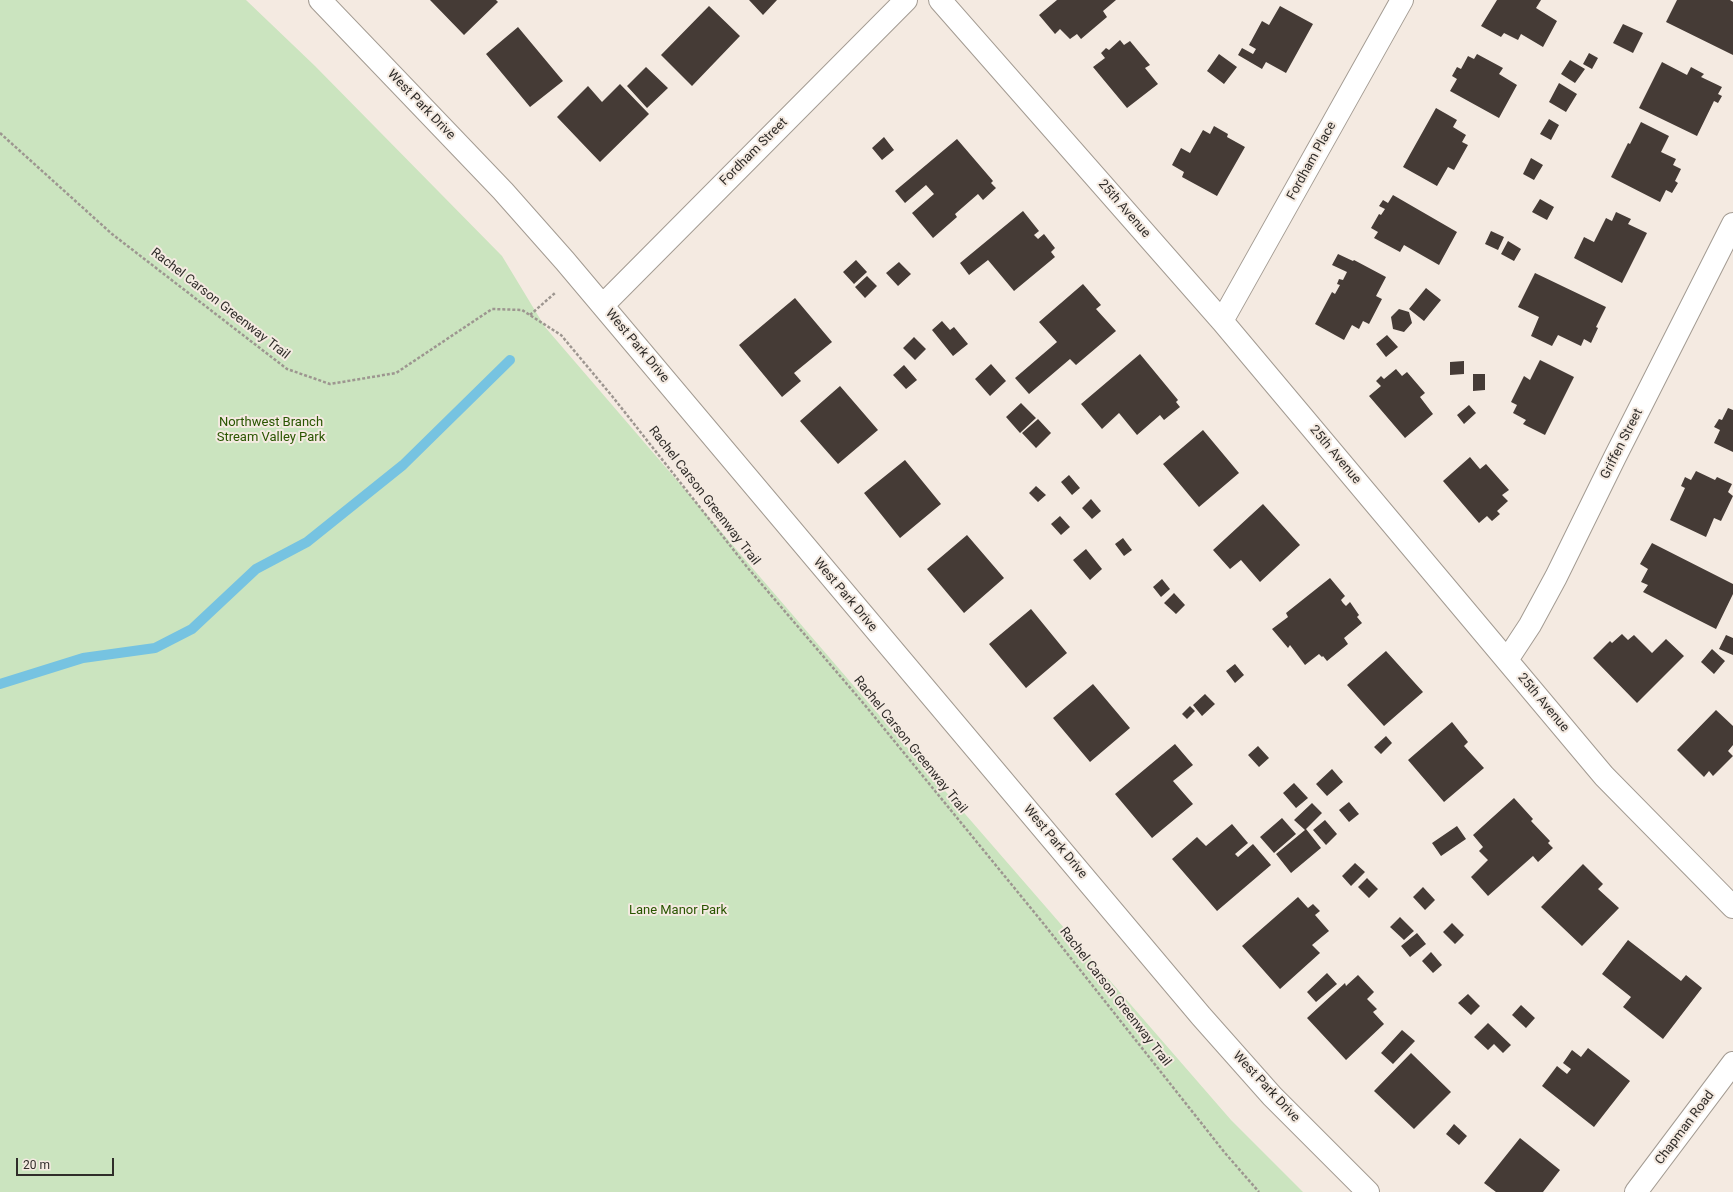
<!DOCTYPE html>
<html>
<head>
<meta charset="utf-8">
<style>
	body { margin:0 }
	#map { position:relative; width:1733px; height:1192px; overflow:hidden; background:#f4eae1; font-family:Roboto,sans-serif }
	canvas { display:block }
	.scale { position:absolute; left:16px; top:1158px; width:98px; height:18px; box-sizing:border-box; border:2px solid #302d2a; border-top:0; padding-left:5px; font-size:12px; line-height:14px; white-space:nowrap; color:#302d2a; -webkit-text-stroke:3px #f4eae1; paint-order:stroke }
</style>
</head>
<body>
<div id="map">
<canvas width="1733" height="1192"></canvas>
<div class="scale">20 m</div>
</div>
<script>
const context = document.querySelector('canvas').getContext('2d');
context.lineJoin = 'round';
function paint(path, color) { context.fillStyle = color; context.fill(path, 'evenodd'); }
const poly = rows => new Path2D(rows.map(r => 'M' + r).join(''));
function trace(path, color, width, dash) { context.strokeStyle = color; context.lineWidth = width; context.lineCap = dash ? 'butt' : 'round'; context.setLineDash(dash || []); context.stroke(path); }
function drawText(font, color, halo, rows, align = 'center') {
  context.font = font + ' Roboto,sans-serif'; context.lineWidth = 4; context.setLineDash([]); context.textBaseline = 'middle'; context.strokeStyle = halo; context.fillStyle = color; for (const [text, x, y, turn = 0] of rows) {
    context.save(); context.translate(x, y); context.rotate((+turn || 0) * Math.PI / 180); context.textAlign = isNaN(turn) ? turn : align; if (halo) context.strokeText(text, 0, 0); context.fillText(text, 0, 0); context.restore();
  }
}
paint(poly([
	[0,0,246,0,315,66,502,256,545,327,853,685,1231,1120,1303,1192,0,1192]
]), '#cbe4bf');
trace(poly([
	[0,684,83,658,155,648,192,629,256,569,307,542,403,465,510,360]
]), '#76c3e1', 10);
paint(poly([
	[430,0,496,0,498,2,464,35],
	[749,0,777,0,763,15],
	[1057,0,1116,0,1103,11,1107,17,1081,39,1077,34,1070,39,1060,29,1055,34,1039,15],
	[1497,0,1541,0,1536,8,1557,21,1543,47,1521,34,1518,40,1504,33,1501,37,1481,26],
	[1677,0,1730,0,1733,2,1733,55,1666,22],
	[709,6,740,36,692,86,661,55],
	[1280,6,1313,24,1286,73,1266,62,1262,69,1238,55,1242,48,1253,54,1256,49,1249,45,1262,21,1269,25],
	[1623,24,1643,33,1633,53,1613,43],
	[518,27,563,81,530,107,486,54],
	[1120,40,1124,45,1130,41,1150,65,1145,68,1158,84,1127,108,1093,67,1105,58,1101,53,1106,48,1109,50],
	[1589,53,1598,58,1592,69,1583,64],
	[1219,54,1237,67,1224,84,1207,71],
	[1477,54,1503,68,1499,74,1517,85,1499,118,1450,91,1457,79,1452,76,1457,67,1461,69,1468,56,1474,59],
	[1570,60,1585,69,1575,83,1561,74],
	[1662,62,1687,75,1691,67,1704,74,1701,77,1722,87,1718,94,1722,96,1718,103,1714,101,1697,136,1639,108],
	[646,67,668,88,647,108,627,86],
	[1559,83,1577,94,1566,112,1549,102],
	[620,84,649,114,600,162,557,117,588,86,602,102],
	[1436,108,1457,120,1453,127,1466,135,1462,142,1468,145,1454,170,1448,167,1437,186,1403,167],
	[1549,119,1559,125,1551,140,1540,134],
	[1641,122,1669,136,1661,152,1676,159,1673,165,1681,169,1675,181,1678,183,1672,193,1666,190,1660,202,1611,177,1628,143,1630,144],
	[1214,126,1228,134,1227,137,1245,147,1217,196,1182,177,1184,172,1172,165,1181,148,1190,153,1203,130,1210,134],
	[884,137,894,150,882,160,872,148],
	[957,139,993,181,991,183,996,188,983,200,978,194,955,214,957,217,933,238,912,213,934,194,926,185,905,203,895,191],
	[1531,158,1543,165,1534,180,1523,174],
	[1393,195,1457,232,1439,265,1404,245,1400,252,1374,238,1378,232,1371,228,1379,214,1381,215,1385,209,1379,206,1383,200,1388,203],
	[1540,199,1554,207,1547,220,1532,212],
	[1023,211,1039,231,1034,235,1038,239,1044,234,1055,248,1051,252,1055,257,1014,291,988,260,969,275,960,263],
	[1616,212,1631,219,1628,224,1647,233,1622,283,1574,258,1584,237,1594,242,1606,218,1612,221],
	[1491,231,1504,237,1498,250,1485,244],
	[1508,241,1521,249,1514,261,1501,254],
	[1338,254,1353,261,1354,260,1386,277,1376,296,1382,299,1369,324,1363,321,1359,329,1352,325,1344,340,1315,324,1332,292,1335,294,1340,285,1337,284,1339,279,1343,280,1347,272,1332,265],
	[856,260,867,272,854,284,843,272],
	[899,262,911,274,898,286,886,273],
	[1535,273,1606,307,1596,327,1598,328,1591,343,1584,339,1581,346,1558,335,1552,346,1531,336,1539,317,1518,307],
	[867,276,877,286,865,298,855,287],
	[1083,284,1101,305,1096,309,1116,331,1076,365,1070,359,1029,394,1015,378,1057,342,1039,322],
	[1426,288,1441,300,1424,321,1409,309],
	[795,298,832,342,794,373,801,381,782,397,739,345],
	[1399,309,1409,312,1412,323,1404,332,1393,329,1391,317],
	[942,321,950,330,954,327,968,344,953,356,932,330],
	[1387,335,1398,347,1386,357,1376,344],
	[914,337,926,349,915,360,903,348],
	[1140,354,1178,400,1176,402,1180,407,1164,420,1160,415,1137,435,1119,413,1102,429,1081,404],
	[1540,360,1574,377,1545,435,1523,424,1526,420,1513,413,1517,405,1511,402,1524,376,1530,380],
	[1464,361,1464,374,1450,375,1450,362],
	[991,364,1006,381,990,396,975,379],
	[904,365,917,380,906,389,893,375],
	[1396,369,1402,376,1407,372,1425,393,1420,397,1433,414,1405,438,1369,396,1381,386,1376,381,1381,376,1384,379],
	[1473,374,1485,374,1485,390,1473,391],
	[840,386,878,430,838,464,800,421],
	[1021,403,1036,418,1020,433,1006,417],
	[1469,405,1476,413,1464,424,1457,415],
	[1728,408,1733,410,1733,452,1714,443,1720,430,1714,427,1719,419,1722,420],
	[1038,419,1051,433,1036,448,1022,433],
	[1203,430,1239,473,1199,507,1163,464],
	[1470,457,1480,469,1486,464,1509,490,1502,495,1508,501,1497,511,1500,514,1492,521,1487,516,1479,523,1443,481],
	[905,460,941,504,900,538,864,493],
	[1696,471,1715,480,1717,477,1732,484,1728,492,1733,496,1721,521,1714,518,1706,537,1670,520,1685,488,1681,486,1685,477,1691,480],
	[1069,475,1080,488,1072,495,1061,482],
	[1036,486,1046,495,1038,502,1029,493],
	[1091,499,1101,511,1092,519,1082,508],
	[1263,504,1300,545,1260,582,1241,560,1230,569,1213,550],
	[1060,516,1070,527,1061,535,1051,524],
	[967,535,1004,578,964,613,927,569],
	[1123,538,1132,550,1124,556,1115,544],
	[1652,543,1733,584,1733,594,1716,629,1643,592,1648,585,1641,582,1648,569,1640,564],
	[1086,549,1102,569,1090,580,1073,560],
	[1330,578,1345,596,1341,600,1343,603,1346,606,1350,602,1359,615,1357,617,1362,623,1344,638,1348,644,1327,661,1323,656,1322,657,1319,654,1305,665,1290,645,1288,648,1272,629,1288,617,1286,613],
	[1162,579,1170,589,1161,597,1153,587],
	[1174,593,1185,605,1176,614,1164,603],
	[1031,609,1067,653,1026,688,989,644],
	[1622,634,1628,640,1634,635,1652,653,1666,639,1684,656,1637,703,1593,658,1610,641,1612,643],
	[1726,635,1733,638,1733,655,1719,649],
	[1712,649,1725,661,1714,674,1701,662],
	[1386,651,1423,692,1384,726,1347,685],
	[1235,664,1244,675,1235,683,1226,671],
	[1093,684,1130,728,1090,762,1053,718],
	[1205,694,1215,704,1202,716,1193,705],
	[1190,706,1195,711,1187,719,1182,714],
	[1716,710,1733,726,1733,745,1728,751,1733,756,1713,776,1709,771,1704,777,1677,750],
	[1452,722,1468,742,1464,746,1484,768,1444,802,1408,760],
	[1386,736,1392,743,1381,754,1374,747],
	[1175,744,1193,765,1173,781,1193,804,1152,838,1115,794],
	[1258,746,1269,758,1259,767,1248,755],
	[1332,769,1343,782,1327,796,1316,784],
	[1294,783,1308,798,1296,808,1283,793],
	[1514,798,1533,819,1531,821,1550,841,1548,843,1553,848,1538,862,1533,856,1488,896,1471,877,1488,860,1479,851,1483,847,1473,835],
	[1349,802,1359,814,1349,822,1339,810],
	[1312,803,1322,813,1306,829,1321,848,1291,873,1276,854,1305,830,1294,820],
	[1282,818,1296,834,1274,853,1260,837],
	[1325,820,1337,834,1326,845,1313,830],
	[1232,824,1248,843,1235,854,1238,857,1253,844,1271,865,1217,911,1172,859,1197,837,1206,846],
	[1457,826,1466,839,1441,856,1432,843],
	[1355,863,1365,872,1351,886,1342,876],
	[1583,864,1603,884,1598,889,1619,908,1582,946,1541,907],
	[1367,878,1378,889,1369,898,1358,887],
	[1423,887,1435,900,1425,910,1413,897],
	[1298,897,1308,908,1313,904,1320,911,1315,915,1329,931,1312,945,1320,953,1280,989,1242,946],
	[1400,917,1414,931,1404,940,1390,927],
	[1452,923,1464,935,1455,944,1443,932],
	[1417,933,1426,944,1410,957,1401,946],
	[1628,940,1681,981,1686,975,1702,988,1663,1039,1623,1007,1631,997,1602,974],
	[1431,952,1442,965,1433,973,1422,961],
	[1327,973,1337,984,1316,1002,1307,992],
	[1358,975,1374,992,1367,999,1377,1009,1373,1012,1384,1024,1346,1060,1307,1018,1345,983,1346,986],
	[1468,994,1480,1006,1471,1015,1458,1003],
	[1521,1005,1535,1018,1526,1028,1512,1015],
	[1488,1023,1511,1045,1503,1053,1494,1044,1488,1050,1474,1037],
	[1402,1030,1415,1041,1393,1064,1381,1053],
	[1588,1048,1630,1081,1594,1127,1542,1086,1557,1066,1567,1074,1571,1069,1563,1063,1572,1050,1581,1057],
	[1411,1053,1451,1092,1414,1129,1374,1091],
	[1454,1124,1467,1136,1459,1145,1446,1134],
	[1520,1138,1560,1170,1543,1192,1496,1192,1484,1183]
]), '#453b36');
const minor = poly([
	[320,0,503,191,565,261,1201,1016,1272,1096,1368,1192],
	[940,0,1222,321,1604,776,1733,907],
	[603,305,906,0],
	[1222,321,1402,0],
	[1507,660,1530,625,1556,577,1615,457,1733,224],
	[1636,1192,1733,1063]
]);
trace(minor, '#a39b92', 24);
trace(poly([
	[0,133,112,234,287,369,330,384,396,373,492,309,522,310,561,335,612,396,747,567,864,704,1043,923,1225,1153,1259,1192],
	[530,315,555,293]
]), '#9d9690', 2.5, [3, 2]);
trace(minor, '#fff', 22);
drawText('13px', '#302d2a', '#f4eae1', [
	["West Park Drive",421,105,46],
	["Fordham Street",754,152,-45],
	["Fordham Place",1312,161,-61],
	["25th Avenue",1124,209,49],
	["Rachel Carson Greenway Trail",220,304,38],
	["West Park Drive",637,346,50],
	["Griffen Street",1622,444,-63],
	["25th Avenue",1335,455,50],
	["Rachel Carson Greenway Trail",704,496,52],
	["West Park Drive",845,595,50],
	["25th Avenue",1543,703,50],
	["Rachel Carson Greenway Trail",910,745,51],
	["West Park Drive",1055,842,50],
	["Rachel Carson Greenway Trail",1115,997,52],
	["West Park Drive",1266,1087,47],
	["Chapman Road",1685,1128,-53]
]);
drawText('13px', '#295500', '#f4eae1', [
	["Northwest Branch",271,423],
	["Stream Valley Park",271,438],
	["Lane Manor Park",678,911]
]);
</script>
</body>
</html>
